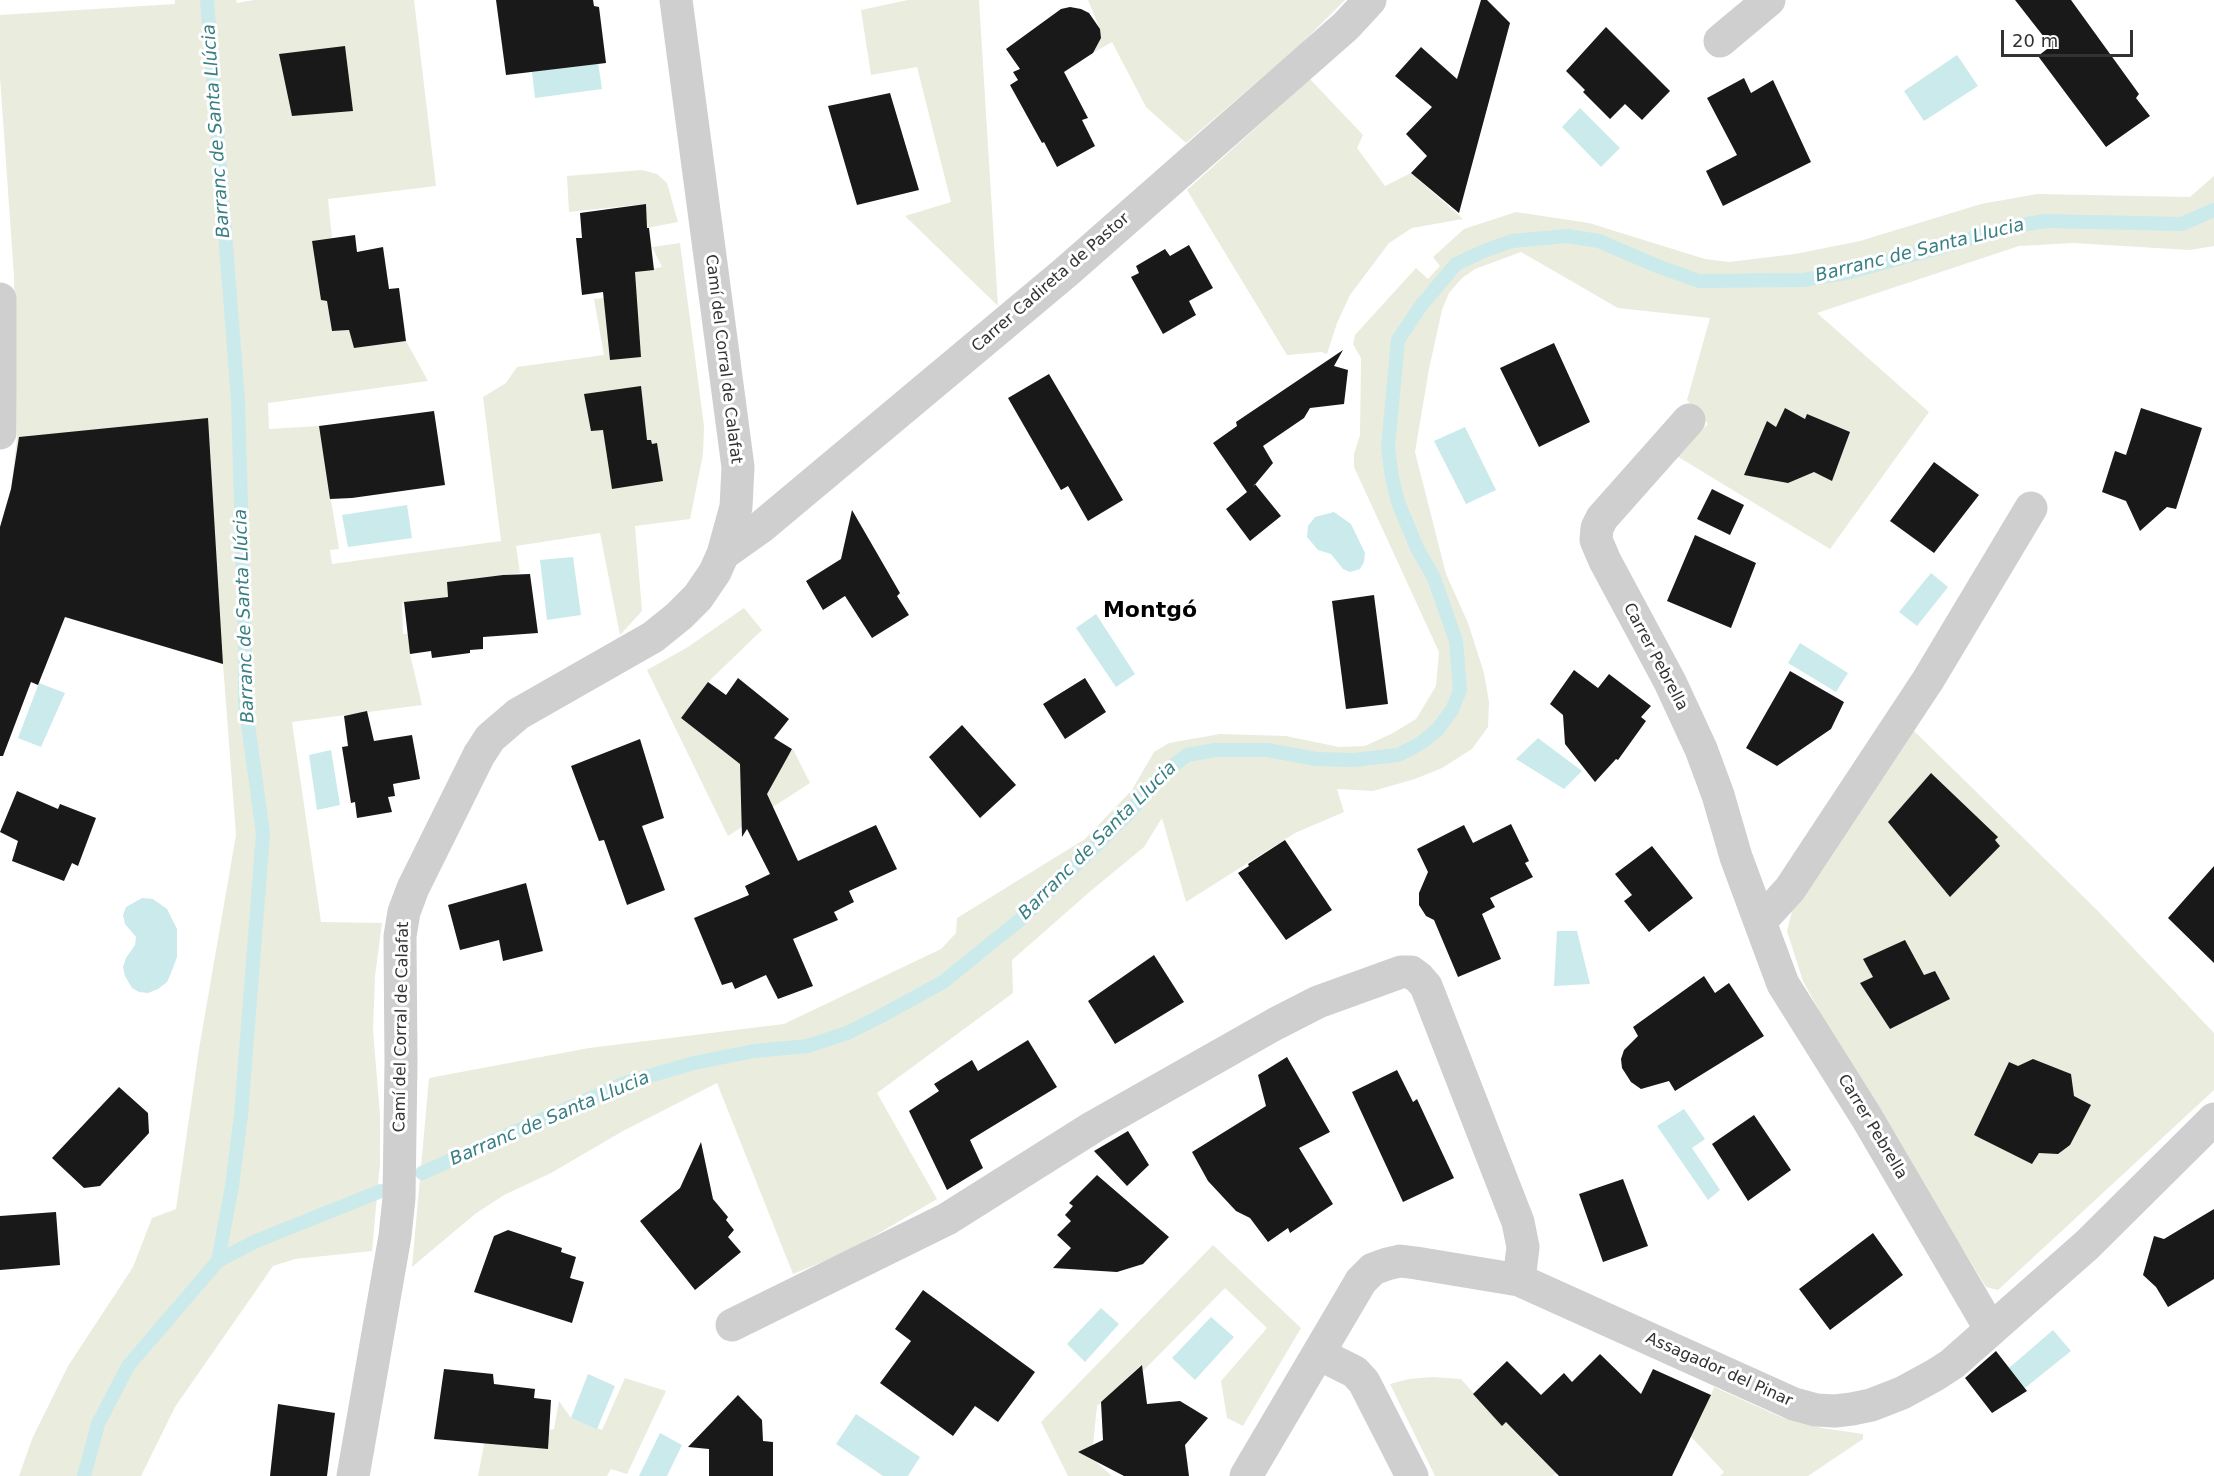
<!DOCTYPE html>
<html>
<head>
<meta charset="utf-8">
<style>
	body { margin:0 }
	#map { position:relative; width:2214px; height:1476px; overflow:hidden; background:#fff; font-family:"DejaVu Sans",sans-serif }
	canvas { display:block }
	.scale { position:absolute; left:2001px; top:30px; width:132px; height:27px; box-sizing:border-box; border:3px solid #323232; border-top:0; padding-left:8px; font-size:18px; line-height:21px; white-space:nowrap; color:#323232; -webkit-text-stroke:4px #fff; paint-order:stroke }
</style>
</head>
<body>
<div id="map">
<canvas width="2214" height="1476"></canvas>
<div class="scale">20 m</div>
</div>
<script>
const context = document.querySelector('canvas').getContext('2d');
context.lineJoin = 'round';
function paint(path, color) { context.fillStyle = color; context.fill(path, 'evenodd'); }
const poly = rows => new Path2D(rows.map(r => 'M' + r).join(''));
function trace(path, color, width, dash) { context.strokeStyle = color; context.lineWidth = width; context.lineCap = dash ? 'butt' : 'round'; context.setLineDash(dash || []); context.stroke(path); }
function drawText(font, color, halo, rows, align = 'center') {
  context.font = font + ' "DejaVu Sans",sans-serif'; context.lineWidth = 6; context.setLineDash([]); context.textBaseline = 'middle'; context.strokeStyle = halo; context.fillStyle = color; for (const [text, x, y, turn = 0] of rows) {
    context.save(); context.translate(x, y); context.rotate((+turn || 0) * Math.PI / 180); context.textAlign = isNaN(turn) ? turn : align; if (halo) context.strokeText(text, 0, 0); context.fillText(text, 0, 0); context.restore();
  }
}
paint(poly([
	[175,0,236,0,237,3,254,0,414,0,436,186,328,199,332,238,312,241,321,300,327,301,332,331,349,330,354,348,406,341,428,381,268,403,269,429,319,426,339,549,330,550,332,564,501,541,483,397,506,383,517,367,604,355,594,299,636,295,635,272,662,267,652,247,680,243,704,426,703,454,690,519,635,526,642,611,620,635,600,533,516,546,520,573,447,582,448,597,402,603,403,634,408,634,410,654,422,705,292,722,321,922,382,923,375,976,373,1030,380,1115,380,1163,372,1251,295,1259,273,1266,175,1407,141,1476,19,1476,32,1439,68,1366,133,1267,152,1218,176,1209,199,1049,236,835,223,664,0,598,0,527,11,489,17,437,14,276,0,77,0,15,175,4],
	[908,0,979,0,998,306,905,216,951,202,917,67,871,75,861,10],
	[1088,0,1345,0,1302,43,1186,143,1146,107,1112,42,1093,53,1100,38,1100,29],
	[1310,79,1363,135,1357,148,1385,186,1411,173,1463,219,1412,228,1389,243,1350,295,1337,323,1327,354,1321,352,1287,355,1187,190],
	[642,170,657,174,667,183,678,222,647,228,645,204,569,212,567,176],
	[2214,176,2214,246,2190,250,2073,243,2019,246,1817,313,1929,412,1830,549,1675,455,1708,424,1687,400,1710,318,1618,308,1521,252,1475,269,1462,278,1449,293,1442,310,1429,369,1415,452,1446,574,1468,623,1484,673,1489,702,1488,727,1472,749,1442,768,1415,779,1373,791,1337,789,1344,812,1295,833,1186,902,1162,818,1144,847,1093,889,1012,960,1013,993,877,1093,937,1199,847,1252,793,1274,717,1083,623,1131,551,1173,504,1195,475,1214,412,1267,429,1078,589,1048,784,1024,941,949,956,933,957,918,1085,839,1132,790,1154,752,1169,743,1220,734,1286,736,1339,747,1365,746,1393,733,1416,719,1436,686,1439,652,1354,467,1354,454,1360,435,1361,358,1353,344,1355,335,1416,268,1428,279,1440,266,1433,257,1464,229,1516,212,1589,223,1705,259,1729,262,1795,254,1860,241,1981,204,2037,194,2190,197],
	[744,608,762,630,708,682,681,718,744,767,787,757,793,749,810,783,728,836,647,670,688,647],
	[1912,729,2099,912,2214,1033,2214,1090,1998,1290,1986,1287,1840,1049,1803,981,1787,931,1792,911],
	[1213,1245,1301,1328,1243,1426,1227,1418,1221,1381,1267,1328,1225,1288,1143,1371,1141,1365,1097,1406,1093,1445,1095,1461,1112,1476,1068,1476,1041,1422],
	[1433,1377,1461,1379,1502,1425,1508,1420,1556,1473,1553,1476,1435,1476,1390,1384,1409,1379],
	[625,1378,666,1391,627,1474,611,1469,607,1476,478,1476,486,1434,495,1443,548,1449,549,1430,554,1429,559,1401,571,1418,602,1430],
	[1714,1387,1781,1417,1822,1428,1863,1434,1863,1439,1808,1476,1720,1476,1724,1472,1665,1409,1711,1395]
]), '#eaecde');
paint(poly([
	[1957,55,1978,86,1924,121,1904,91],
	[598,62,602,89,535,98,532,72],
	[1580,108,1620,148,1601,167,1562,127],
	[1465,427,1496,490,1466,504,1434,441],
	[407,505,412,538,348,547,342,515],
	[1334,512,1351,524,1365,553,1364,562,1360,569,1350,572,1343,569,1331,554,1318,550,1307,537,1308,526,1315,517],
	[573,557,581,615,547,620,540,560],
	[1931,573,1948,587,1917,626,1899,612],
	[1096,614,1135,674,1116,687,1076,628],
	[1800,643,1848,673,1836,692,1788,663],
	[39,683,65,693,41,747,18,738],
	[1538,738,1582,771,1564,789,1516,759],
	[331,750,340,805,317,810,309,755],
	[142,898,153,899,167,909,177,929,177,957,171,973,167,982,158,989,148,993,139,992,132,988,125,976,123,967,126,958,135,945,136,937,125,924,123,915,126,907],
	[1557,931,1577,931,1590,984,1554,986],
	[1684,1109,1705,1139,1692,1148,1720,1190,1708,1200,1657,1126],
	[1101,1308,1119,1324,1085,1362,1067,1344],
	[1211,1317,1234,1337,1195,1380,1172,1358],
	[2053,1330,2071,1351,2025,1388,2009,1368],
	[588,1374,615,1386,597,1429,571,1418],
	[856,1414,920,1457,908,1476,883,1476,836,1444],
	[660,1433,682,1445,667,1476,639,1476]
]), '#cbeaec');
trace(poly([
	[422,1173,625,1083,694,1063,754,1051,808,1046,847,1033,881,1016,943,982,1021,919,1126,816,1164,773,1187,755,1215,750,1267,750,1316,759,1354,760,1398,755,1421,743,1438,729,1452,710,1460,690,1456,641,1434,578,1417,548,1398,502,1392,478,1388,447,1398,340,1420,307,1456,264,1484,251,1512,241,1567,236,1599,241,1657,266,1699,281,1803,280,1846,273,1946,246,2005,228,2045,221,2182,224,2214,210],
	[218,1261,256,1241,381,1191],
	[84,1476,98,1424,128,1366,218,1261,232,1186,241,1115,263,834,245,702,245,647,238,400,207,0]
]), '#cbeaec', 14);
paint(poly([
	[496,0,593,0,594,6,599,7,606,63,506,75],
	[1481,0,1487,0,1510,23,1459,213,1411,173,1427,156,1406,134,1432,107,1395,76,1421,47,1457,79],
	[2015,0,2071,0,2139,94,2136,98,2150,116,2106,147,2038,56,2051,46],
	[1070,7,1081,9,1089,13,1100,29,1101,38,1093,53,1064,72,1088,118,1082,120,1095,146,1057,167,1044,142,1042,143,1010,85,1018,80,1013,72,1020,69,1006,49,1061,9],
	[1606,27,1670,91,1642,120,1625,104,1610,119,1583,92,1585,90,1566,71],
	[345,46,353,111,292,116,279,54],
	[1744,78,1751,93,1773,80,1811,162,1723,206,1706,171,1737,155,1707,98],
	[890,93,919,190,857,205,828,106],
	[646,204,647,228,649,228,654,270,635,272,641,357,610,360,603,292,582,295,576,238,582,238,580,213],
	[355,235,357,252,383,247,389,289,399,288,406,341,354,348,349,330,332,331,327,301,321,300,312,241],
	[1189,245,1213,288,1189,301,1196,315,1163,334,1131,277,1139,273,1136,266,1165,249,1170,256],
	[1554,343,1590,422,1539,447,1500,368],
	[1343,350,1334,366,1348,370,1344,404,1310,408,1304,418,1263,446,1273,463,1253,487,1255,484,1281,516,1250,541,1226,509,1247,492,1213,443,1237,426,1236,422],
	[1049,374,1123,500,1088,521,1068,486,1061,490,1008,398],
	[641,386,647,440,651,440,652,444,657,443,663,481,612,489,603,430,591,431,584,394],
	[1785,408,1805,419,1807,414,1850,432,1832,481,1814,472,1788,483,1744,475,1767,421,1776,427],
	[2141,408,2202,428,2176,509,2167,507,2140,531,2126,501,2102,492,2115,451,2126,455],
	[434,411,445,485,352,498,330,499,319,426],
	[208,418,223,664,65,617,38,685,31,682,3,756,0,756,0,527,11,489,19,437],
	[1934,462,1979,495,1934,553,1890,521],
	[1712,489,1744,505,1730,535,1697,519],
	[852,510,900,593,897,596,909,615,872,638,845,596,823,610,806,581,841,559],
	[1695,535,1756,563,1731,628,1667,601],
	[530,574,538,633,483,637,483,649,470,650,470,653,432,658,431,651,410,654,404,602,448,597,447,582,503,575],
	[1374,595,1388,704,1346,709,1332,601],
	[1574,670,1598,688,1609,674,1651,706,1641,717,1646,721,1618,760,1616,759,1595,782,1565,744,1563,715,1550,704],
	[1790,671,1844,702,1831,729,1777,766,1746,748],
	[738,678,789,719,774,738,792,749,767,794,798,861,876,825,897,869,849,891,854,902,834,912,838,920,793,939,813,986,778,999,766,975,735,989,732,982,722,985,694,918,749,895,745,886,770,874,747,829,742,837,740,764,681,718,708,682,726,695],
	[1085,678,1106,712,1065,739,1043,704],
	[367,711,374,741,412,735,420,779,393,784,395,796,388,797,392,812,357,818,355,802,351,803,342,747,348,746,344,716],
	[962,725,1016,785,980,818,929,757],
	[640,739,664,818,642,826,665,890,627,905,604,840,599,841,571,766],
	[1931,773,1998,837,1995,840,2000,846,1950,897,1888,822],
	[17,791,58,809,60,804,96,818,78,866,72,863,64,881,12,861,18,841,0,832],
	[1511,824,1529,861,1525,863,1533,877,1490,898,1495,907,1482,914,1501,959,1458,977,1434,920,1426,916,1419,905,1419,893,1428,872,1417,849,1464,825,1473,843],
	[1285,840,1332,910,1286,940,1238,873,1249,866,1248,864],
	[1652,846,1693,898,1649,932,1624,901,1632,895,1615,874],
	[2214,866,2214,963,2168,918],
	[526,883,543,951,503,961,499,940,460,950,448,905],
	[1905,940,1924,975,1935,971,1950,999,1890,1029,1860,983,1873,977,1863,959],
	[1154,955,1184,1002,1115,1044,1088,1001],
	[1704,976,1715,993,1729,983,1764,1036,1675,1091,1669,1081,1641,1089,1631,1082,1622,1068,1621,1059,1624,1050,1638,1036,1633,1027],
	[1028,1040,1057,1087,970,1140,983,1168,947,1190,909,1111,939,1091,934,1084,972,1060,978,1071],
	[1287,1057,1330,1132,1299,1148,1333,1204,1290,1233,1288,1228,1268,1242,1250,1218,1236,1211,1208,1181,1192,1152,1266,1106,1258,1075],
	[2033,1059,2071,1074,2074,1096,2091,1105,2070,1145,2058,1154,2039,1153,2032,1164,1974,1135,2009,1062,2018,1066],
	[1397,1070,1413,1102,1417,1099,1454,1178,1403,1202,1352,1092],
	[119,1087,148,1113,149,1133,100,1186,84,1188,52,1158],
	[1754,1115,1791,1170,1748,1201,1712,1144],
	[1128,1131,1149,1165,1127,1186,1094,1151],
	[701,1142,713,1199,728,1217,726,1220,734,1230,728,1237,741,1252,695,1290,640,1221,680,1188],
	[1097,1175,1169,1237,1143,1264,1117,1272,1053,1268,1071,1248,1057,1235,1071,1221,1065,1215,1073,1206,1069,1203],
	[1623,1179,1648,1246,1603,1262,1579,1194],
	[2214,1209,2214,1279,2168,1307,2156,1287,2143,1275,2154,1236,2164,1239],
	[56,1212,60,1265,0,1270,0,1216],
	[508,1230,562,1248,561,1252,576,1257,570,1278,584,1282,572,1323,474,1292,494,1236],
	[1873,1233,1903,1275,1830,1330,1799,1289],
	[923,1290,1035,1372,998,1422,975,1406,953,1436,880,1383,911,1341,895,1329],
	[1996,1351,2027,1391,1992,1413,1965,1378],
	[1600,1354,1641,1394,1653,1369,1711,1395,1672,1476,1559,1476,1506,1422,1502,1426,1473,1394,1507,1361,1541,1395,1564,1373,1572,1382],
	[1142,1365,1147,1404,1180,1401,1208,1418,1185,1445,1189,1476,1124,1476,1078,1452,1103,1440,1101,1402],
	[444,1369,493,1374,494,1384,535,1389,534,1398,551,1400,548,1449,434,1439],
	[738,1395,762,1420,763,1441,773,1442,773,1476,709,1476,709,1449,688,1447],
	[278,1404,335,1413,327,1476,270,1476]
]), '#191919');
trace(poly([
	[1720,41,1769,0],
	[0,299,0,433],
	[1689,420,1602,518,1597,528,1596,540,1605,561,1670,682,1701,749,1718,795,1736,857,1760,922],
	[723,554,761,527,1066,272,1346,26,1370,0],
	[732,1325,947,1219,1093,1127,1275,1024,1318,1002,1401,972,1411,972,1419,978,1426,986,1518,1222,1523,1247,1519,1280],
	[1991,1330,1867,1118,1783,984,1760,922,1790,889,1928,680,2031,508],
	[1319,1354,1355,1372,1364,1382,1412,1476],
	[353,1476,395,1236,399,1198,401,1062,400,936,404,912,413,888,479,755,490,738,518,714,653,637,679,616,698,597,715,572,723,554,736,507,738,467,676,0],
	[1246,1476,1361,1281,1373,1269,1387,1264,1400,1261,1416,1263,1519,1280,1794,1404,1816,1410,1835,1411,1852,1409,1871,1405,1902,1393,1935,1375,1952,1364,2087,1245,2214,1119]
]), '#cfcfcf', 33);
drawText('16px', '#323232', '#fff', [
	["Carrer Cadireta de Pastor",1051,283,-41],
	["Camí del Corral de Calafat",723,359,83],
	["Carrer Pebrella",1655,657,62],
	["Camí del Corral de Calafat",402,1027,-89],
	["Carrer Pebrella",1872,1127,59],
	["Assagador del Pinar",1719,1370,24]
]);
drawText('italic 18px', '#377f83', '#fff', [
	["Barranc de Santa Llúcia",217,131,-94],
	["Barranc de Santa Llucia",1920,251,-14],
	["Barranc de Santa Llúcia",245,616,-92],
	["Barranc de Santa Llucia",1098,841,-45],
	["Barranc de Santa Llucia",550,1119,-23]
]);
drawText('bold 22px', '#000', '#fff', [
	["Montgó",1150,611]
]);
</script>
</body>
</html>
